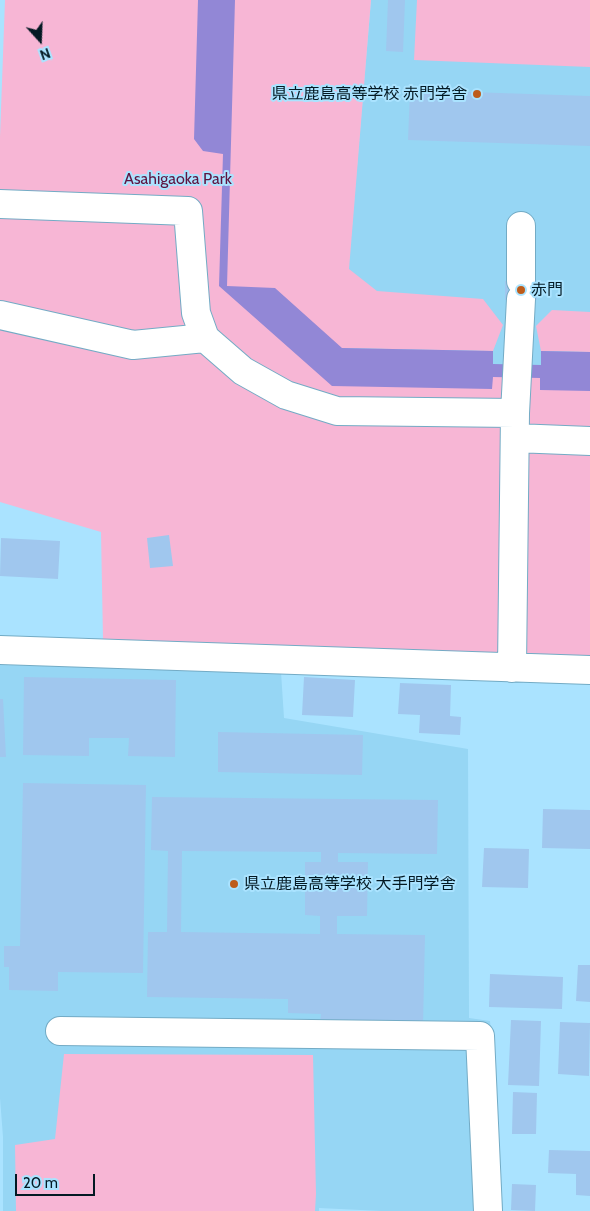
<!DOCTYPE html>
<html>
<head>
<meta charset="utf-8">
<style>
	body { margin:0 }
	#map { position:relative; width:590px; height:1211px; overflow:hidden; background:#aae3ff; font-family:Cabin,sans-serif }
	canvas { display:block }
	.north { position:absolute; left:15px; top:15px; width:50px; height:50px; -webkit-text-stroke:4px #aae3ff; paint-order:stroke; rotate:160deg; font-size:14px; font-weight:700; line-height:20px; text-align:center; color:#031923 }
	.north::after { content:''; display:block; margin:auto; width:18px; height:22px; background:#031923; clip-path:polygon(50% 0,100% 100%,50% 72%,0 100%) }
	.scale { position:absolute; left:15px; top:1174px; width:80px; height:22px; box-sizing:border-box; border:2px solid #031923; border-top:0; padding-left:6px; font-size:15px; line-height:18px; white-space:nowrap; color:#031923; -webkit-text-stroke:4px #aae3ff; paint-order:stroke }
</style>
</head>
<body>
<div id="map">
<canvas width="590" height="1211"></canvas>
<div class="north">N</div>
<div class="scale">20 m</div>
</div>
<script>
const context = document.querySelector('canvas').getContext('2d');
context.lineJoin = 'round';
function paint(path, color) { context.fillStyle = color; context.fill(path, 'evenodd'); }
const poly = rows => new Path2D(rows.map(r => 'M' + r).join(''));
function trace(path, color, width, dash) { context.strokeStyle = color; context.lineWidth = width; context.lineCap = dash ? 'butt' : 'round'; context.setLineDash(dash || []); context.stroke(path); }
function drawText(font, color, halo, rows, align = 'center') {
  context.font = font + ' Cabin,"Noto Sans JP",sans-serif'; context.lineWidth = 4; context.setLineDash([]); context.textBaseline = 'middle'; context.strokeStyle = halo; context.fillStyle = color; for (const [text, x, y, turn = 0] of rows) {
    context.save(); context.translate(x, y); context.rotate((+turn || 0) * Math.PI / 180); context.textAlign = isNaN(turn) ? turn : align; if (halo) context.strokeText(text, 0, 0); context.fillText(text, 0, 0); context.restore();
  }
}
paint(poly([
	[371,0,590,0,590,368,340,369],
	[0,665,281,672,284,718,468,749,469,1018,490,1021,503,1211,382,1211,319,1208,319,1211,3,1211,3,1137,0,1098]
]), '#96d6f4');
paint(poly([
	[5,0,371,0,349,269,377,291,483,299,503,325,493,351,342,348,340,369,590,368,590,658,103,640,101,532,0,502,0,137],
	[417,0,590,0,590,67,414,60],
	[552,310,590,312,590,352,541,351,536,326],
	[64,1054,313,1055,316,1194,315,1211,16,1211,15,1145,55,1139]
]), '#f7b6d5');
paint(poly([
	[198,0,235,0,227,286,275,288,342,348,493,351,493,364,541,365,541,351,590,352,590,391,540,390,540,378,493,377,492,389,332,386,219,286,223,154,203,151,194,139]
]), '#9287d6');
paint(poly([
	[388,0,405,0,403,52,386,51],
	[410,90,590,96,590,146,408,140],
	[505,281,537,281,537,300,505,300],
	[169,535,173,566,150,568,147,538],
	[1,538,60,541,58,579,0,576],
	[24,677,176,680,175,757,128,756,129,738,89,738,89,756,23,755],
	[304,677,355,680,353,717,302,715],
	[400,683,451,685,450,716,461,717,460,735,419,733,420,715,398,714],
	[0,699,3,699,6,757,0,757],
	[218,732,363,735,362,775,218,772],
	[23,783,146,785,143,973,58,972,58,991,9,990,9,967,4,967,4,946,20,946],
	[152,797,438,800,437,854,338,853,338,862,368,862,367,916,337,916,337,934,425,935,423,1025,320,1024,321,1014,288,1013,288,999,147,997,148,932,167,932,168,851,151,850],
	[182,851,321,852,321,862,305,862,305,915,320,916,320,934,181,932],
	[543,809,590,810,590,849,542,848],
	[484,848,529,849,528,888,482,887],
	[578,965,590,965,590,1002,576,1001],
	[490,974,563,977,562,1009,489,1007],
	[511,1020,541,1021,539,1086,508,1085],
	[560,1022,590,1023,589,1076,558,1074],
	[513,1092,537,1093,536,1134,512,1134],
	[549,1150,590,1151,590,1196,576,1195,576,1174,548,1173],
	[512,1184,536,1185,535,1211,511,1210]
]), '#a0c7ee');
const minor = poly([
	[0,204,188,211,196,313,205,338,243,371,286,395,337,411,515,413],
	[521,281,521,226],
	[0,315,133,345,205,338],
	[515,438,590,441],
	[0,650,590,670],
	[512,668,515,413,521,299],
	[60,1031,480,1036,488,1211]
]);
trace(minor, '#73abc5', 30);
trace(minor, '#fff', 28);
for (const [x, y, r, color] of [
	[477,94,5,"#bd5c1b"],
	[521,290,5,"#bd5c1b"],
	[234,884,5,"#bd5c1b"]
]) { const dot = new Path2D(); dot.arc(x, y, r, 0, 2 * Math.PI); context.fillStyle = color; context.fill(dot); trace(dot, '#aae3ff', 2); }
drawText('16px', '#031923', '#aae3ff', [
	["県立鹿島高等学校 赤門学舎",467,94,"right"],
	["赤門",531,290],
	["県立鹿島高等学校 大手門学舎",244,884]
], 'left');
drawText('16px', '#5f1440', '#aae3ff', [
	["Asahigaoka Park",178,179]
]);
</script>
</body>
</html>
